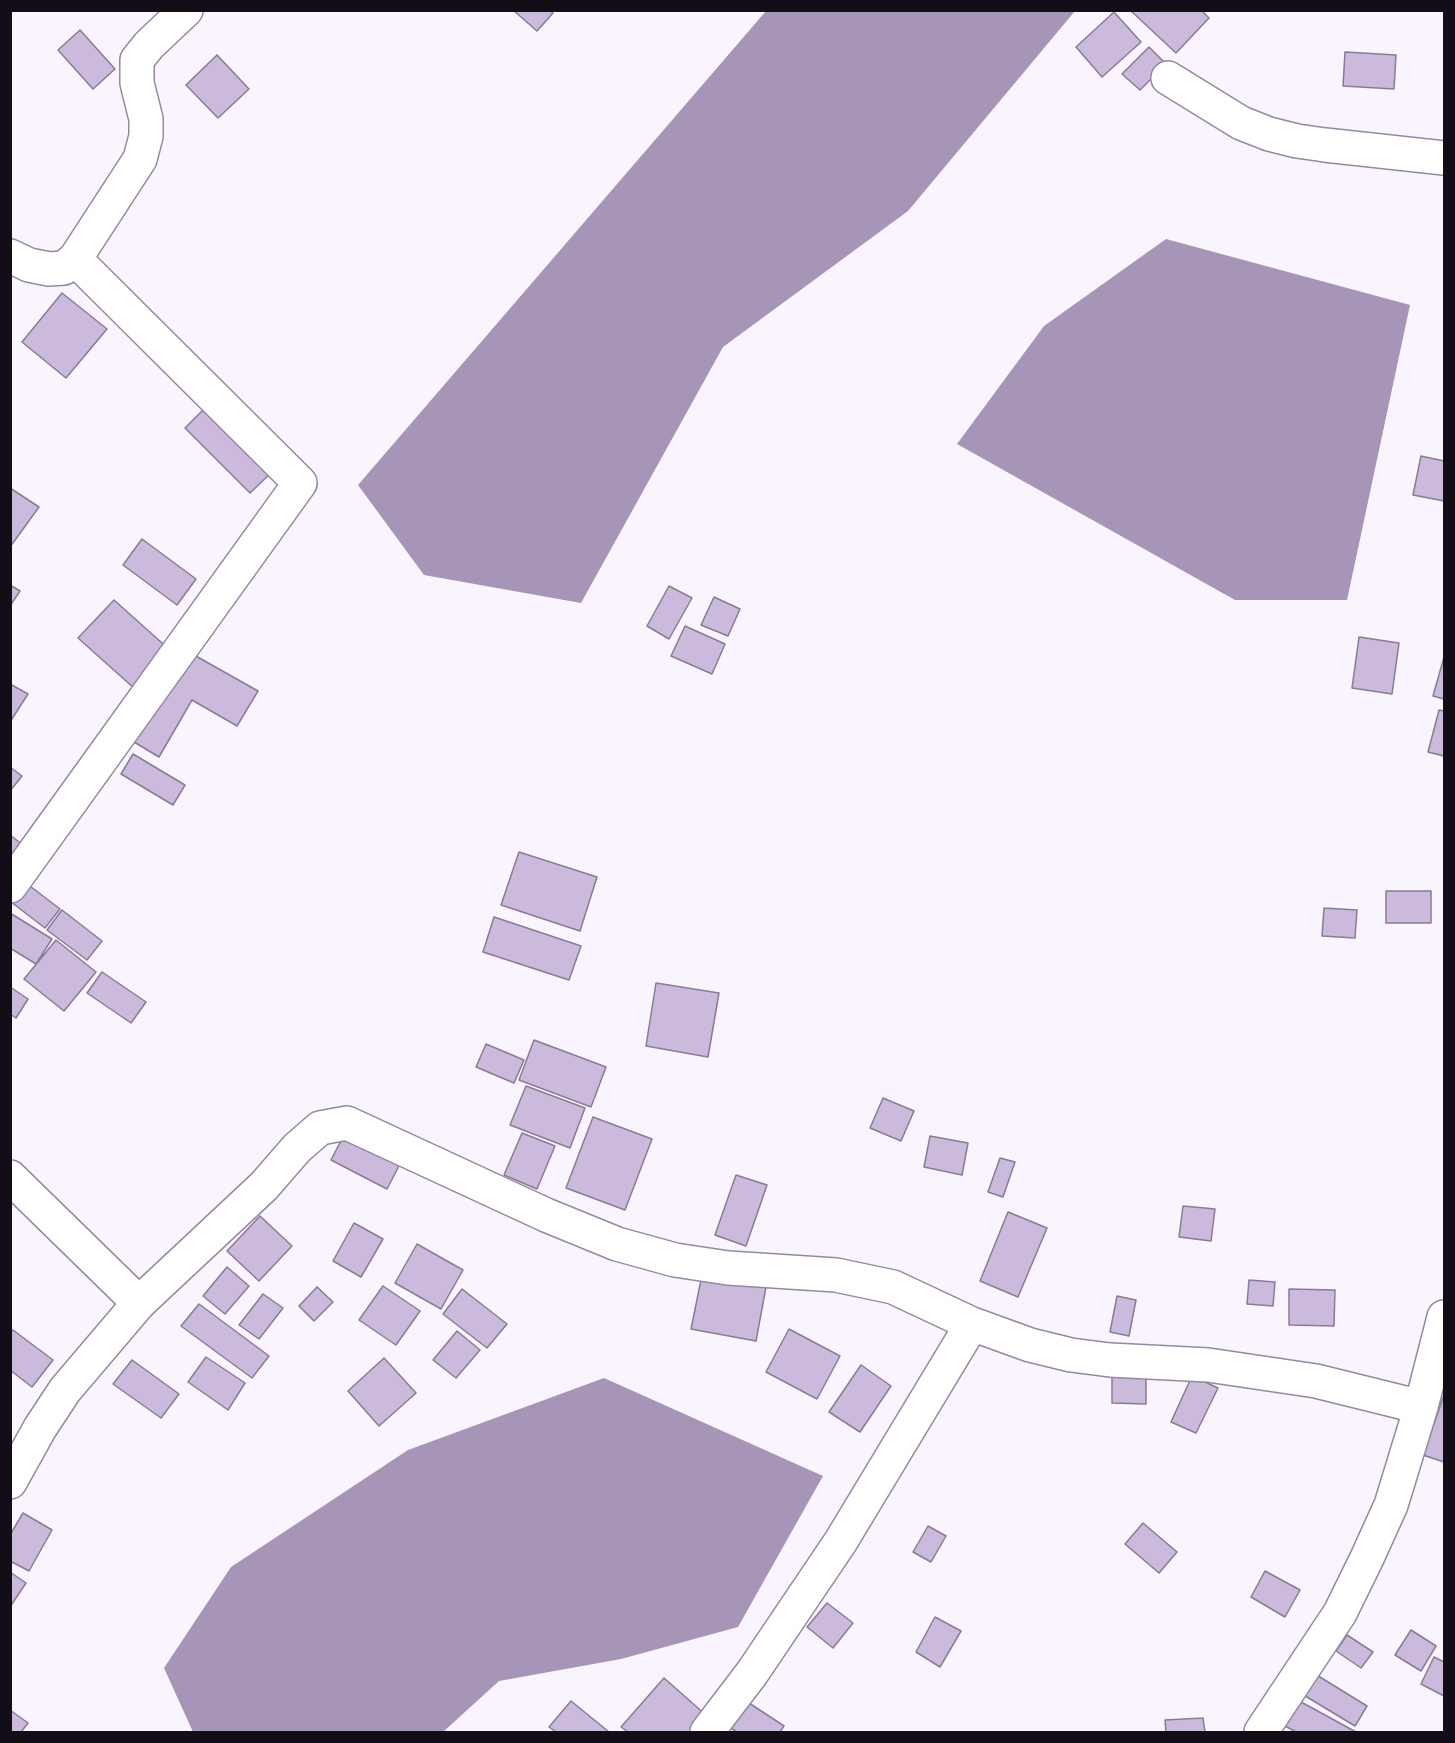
<!DOCTYPE html>
<html>
<head>
<meta charset="utf-8">
<style>
	body { margin:0 }
	#map { position:relative; width:1455px; height:1743px; overflow:hidden; background:#f9f4fe; font-family:Montserrat,sans-serif }
	canvas { display:block }
	.frame { position:absolute; inset:0; border:12px solid #120d16; pointer-events:none }
</style>
</head>
<body>
<div id="map">
<canvas width="1455" height="1743"></canvas>
<div class="frame"></div>
</div>
<script>
const context = document.querySelector('canvas').getContext('2d');
context.lineJoin = 'round';
function paint(path, color) { context.fillStyle = color; context.fill(path, 'evenodd'); }
const poly = rows => new Path2D(rows.map(r => 'M' + r).join(''));
function trace(path, color, width, dash) { context.strokeStyle = color; context.lineWidth = width; context.lineCap = dash ? 'butt' : 'round'; context.setLineDash(dash || []); context.stroke(path); }
paint(poly([
	[766,11,1075,11,908,211,723,347,581,603,424,575,358,485],
	[1166,239,1410,305,1347,600,1235,600,957,444,1044,326],
	[604,1378,823,1476,738,1627,621,1659,499,1681,443,1732,193,1732,164,1668,231,1567,408,1450]
]), '#a695b6');
const building = poly([
	[513,10,549,10,553,13,537,31,513,10],
	[1130,10,1201,10,1209,18,1176,53,1130,10],
	[1114,12,1141,42,1102,77,1076,47,1114,12],
	[80,30,115,69,93,89,58,50,80,30],
	[1149,47,1166,64,1140,90,1122,74,1149,47],
	[1345,52,1396,55,1394,89,1343,86,1345,52],
	[217,55,249,89,218,118,186,85,217,55],
	[62,293,107,329,66,378,22,342,62,293],
	[209,404,274,470,250,493,185,428,209,404],
	[1421,456,1444,461,1444,501,1413,495,1421,456],
	[10,488,39,507,10,547,10,488],
	[142,539,196,579,177,605,123,565,142,539],
	[10,585,20,591,10,606,10,585],
	[669,586,692,598,669,639,647,626,669,586],
	[714,597,740,609,728,636,701,625,714,597],
	[114,600,171,651,135,689,78,638,114,600],
	[685,626,725,644,712,674,671,656,685,626],
	[1359,637,1399,643,1392,694,1352,688,1359,637],
	[187,651,258,691,237,726,192,700,159,757,134,742,187,651],
	[1444,657,1444,699,1433,696,1444,657],
	[10,684,28,694,10,722,10,684],
	[1439,710,1444,711,1444,756,1428,752,1439,710],
	[133,754,185,785,173,805,121,774,133,754],
	[10,767,22,776,10,791,10,767],
	[10,835,27,848,10,868,10,835],
	[519,852,597,877,580,931,501,905,519,852],
	[26,883,60,909,45,928,11,902,26,883],
	[1386,891,1431,891,1431,923,1386,923,1386,891],
	[1324,908,1357,910,1355,938,1322,936,1324,908],
	[62,910,102,941,87,960,47,930,62,910],
	[10,913,52,939,36,964,10,948,10,913],
	[494,917,581,946,569,980,483,952,494,917],
	[56,940,96,972,64,1011,24,979,56,940],
	[102,972,146,1002,131,1023,87,993,102,972],
	[656,983,719,993,708,1057,646,1046,656,983],
	[10,987,28,999,16,1018,10,1014,10,987],
	[534,1040,606,1067,591,1107,519,1080,534,1040],
	[486,1044,524,1060,514,1083,476,1067,486,1044],
	[526,1086,585,1108,570,1148,510,1125,526,1086],
	[883,1098,914,1111,901,1141,870,1128,883,1098],
	[593,1117,652,1139,625,1210,566,1188,593,1117],
	[346,1131,402,1160,387,1189,331,1160,346,1131],
	[522,1133,555,1146,537,1189,504,1175,522,1133],
	[930,1136,968,1143,962,1175,924,1167,930,1136],
	[1000,1158,1015,1162,1003,1197,988,1192,1000,1158],
	[736,1175,767,1185,746,1246,715,1235,736,1175],
	[1183,1206,1215,1209,1211,1241,1179,1237,1183,1206],
	[1008,1212,1047,1228,1018,1297,980,1281,1008,1212],
	[260,1216,292,1246,259,1281,227,1251,260,1216],
	[354,1223,383,1239,361,1277,333,1261,354,1223],
	[417,1244,463,1270,441,1309,395,1283,417,1244],
	[227,1267,249,1286,225,1314,203,1296,227,1267],
	[702,1275,766,1287,756,1341,691,1329,702,1275],
	[1249,1280,1275,1282,1273,1306,1247,1304,1249,1280],
	[383,1286,420,1311,396,1345,359,1320,383,1286],
	[317,1287,333,1302,314,1321,299,1306,317,1287],
	[462,1289,507,1324,487,1348,443,1314,462,1289],
	[1289,1289,1335,1290,1334,1326,1289,1325,1289,1289],
	[263,1294,283,1308,259,1339,239,1325,263,1294],
	[1117,1296,1136,1300,1129,1336,1110,1332,1117,1296],
	[199,1304,269,1356,252,1378,181,1326,199,1304],
	[789,1329,840,1356,817,1399,766,1372,789,1329],
	[13,1330,53,1360,32,1387,10,1370,10,1333,13,1330],
	[457,1331,480,1350,456,1378,433,1360,457,1331],
	[206,1357,245,1383,228,1410,188,1382,206,1357],
	[384,1358,416,1393,379,1426,348,1391,384,1358],
	[132,1360,179,1394,161,1418,113,1384,132,1360],
	[861,1365,891,1386,860,1432,829,1412,861,1365],
	[1112,1371,1146,1372,1146,1404,1112,1403,1112,1371],
	[1192,1376,1218,1388,1196,1433,1171,1422,1192,1376],
	[1444,1395,1444,1462,1423,1455,1444,1395],
	[23,1513,52,1530,29,1571,10,1561,10,1535,23,1513],
	[1143,1523,1177,1552,1159,1573,1125,1544,1143,1523],
	[928,1526,946,1536,931,1562,913,1552,928,1526],
	[1265,1571,1300,1590,1285,1617,1251,1597,1265,1571],
	[10,1572,26,1583,10,1607,10,1572],
	[827,1603,853,1623,833,1648,807,1627,827,1603],
	[935,1617,961,1631,940,1667,916,1652,935,1617],
	[1411,1630,1436,1646,1421,1671,1395,1655,1411,1630],
	[1347,1635,1373,1652,1361,1668,1336,1651,1347,1635],
	[1434,1657,1444,1662,1444,1696,1421,1684,1434,1657],
	[1315,1674,1367,1706,1355,1726,1302,1694,1315,1674],
	[664,1678,707,1716,693,1732,628,1732,621,1727,664,1678],
	[1292,1697,1356,1732,1296,1732,1278,1722,1292,1697],
	[743,1699,784,1726,780,1732,737,1732,726,1725,743,1699],
	[571,1701,609,1732,556,1732,549,1727,571,1701],
	[10,1710,28,1723,21,1732,10,1732,10,1710],
	[1203,1718,1205,1732,1166,1732,1165,1720,1203,1718]
]);
paint(building, '#ccbadd');
trace(building, '#887c94', 1.5);
const minor = poly([
	[1168,78,1241,123,1269,134,1297,141,1325,145,1444,158],
	[10,256,29,265,49,269,64,268,75,259,140,159,146,136,146,119,137,83,137,60,149,45,186,10],
	[10,886,300,483,75,259],
	[10,1177,139,1303],
	[10,1482,40,1428,65,1390,139,1303,264,1186,297,1148,320,1128,347,1123,546,1215,617,1244,675,1260,728,1268,836,1275,893,1287,972,1324,1030,1345,1071,1355,1110,1360,1208,1365,1316,1381,1421,1407],
	[707,1732,752,1673,841,1541,972,1324],
	[1261,1732,1340,1613,1367,1558,1391,1505,1421,1407,1444,1317]
]);
trace(minor, '#9589a1', 36);
trace(minor, '#fff', 33);
</script>
</body>
</html>
